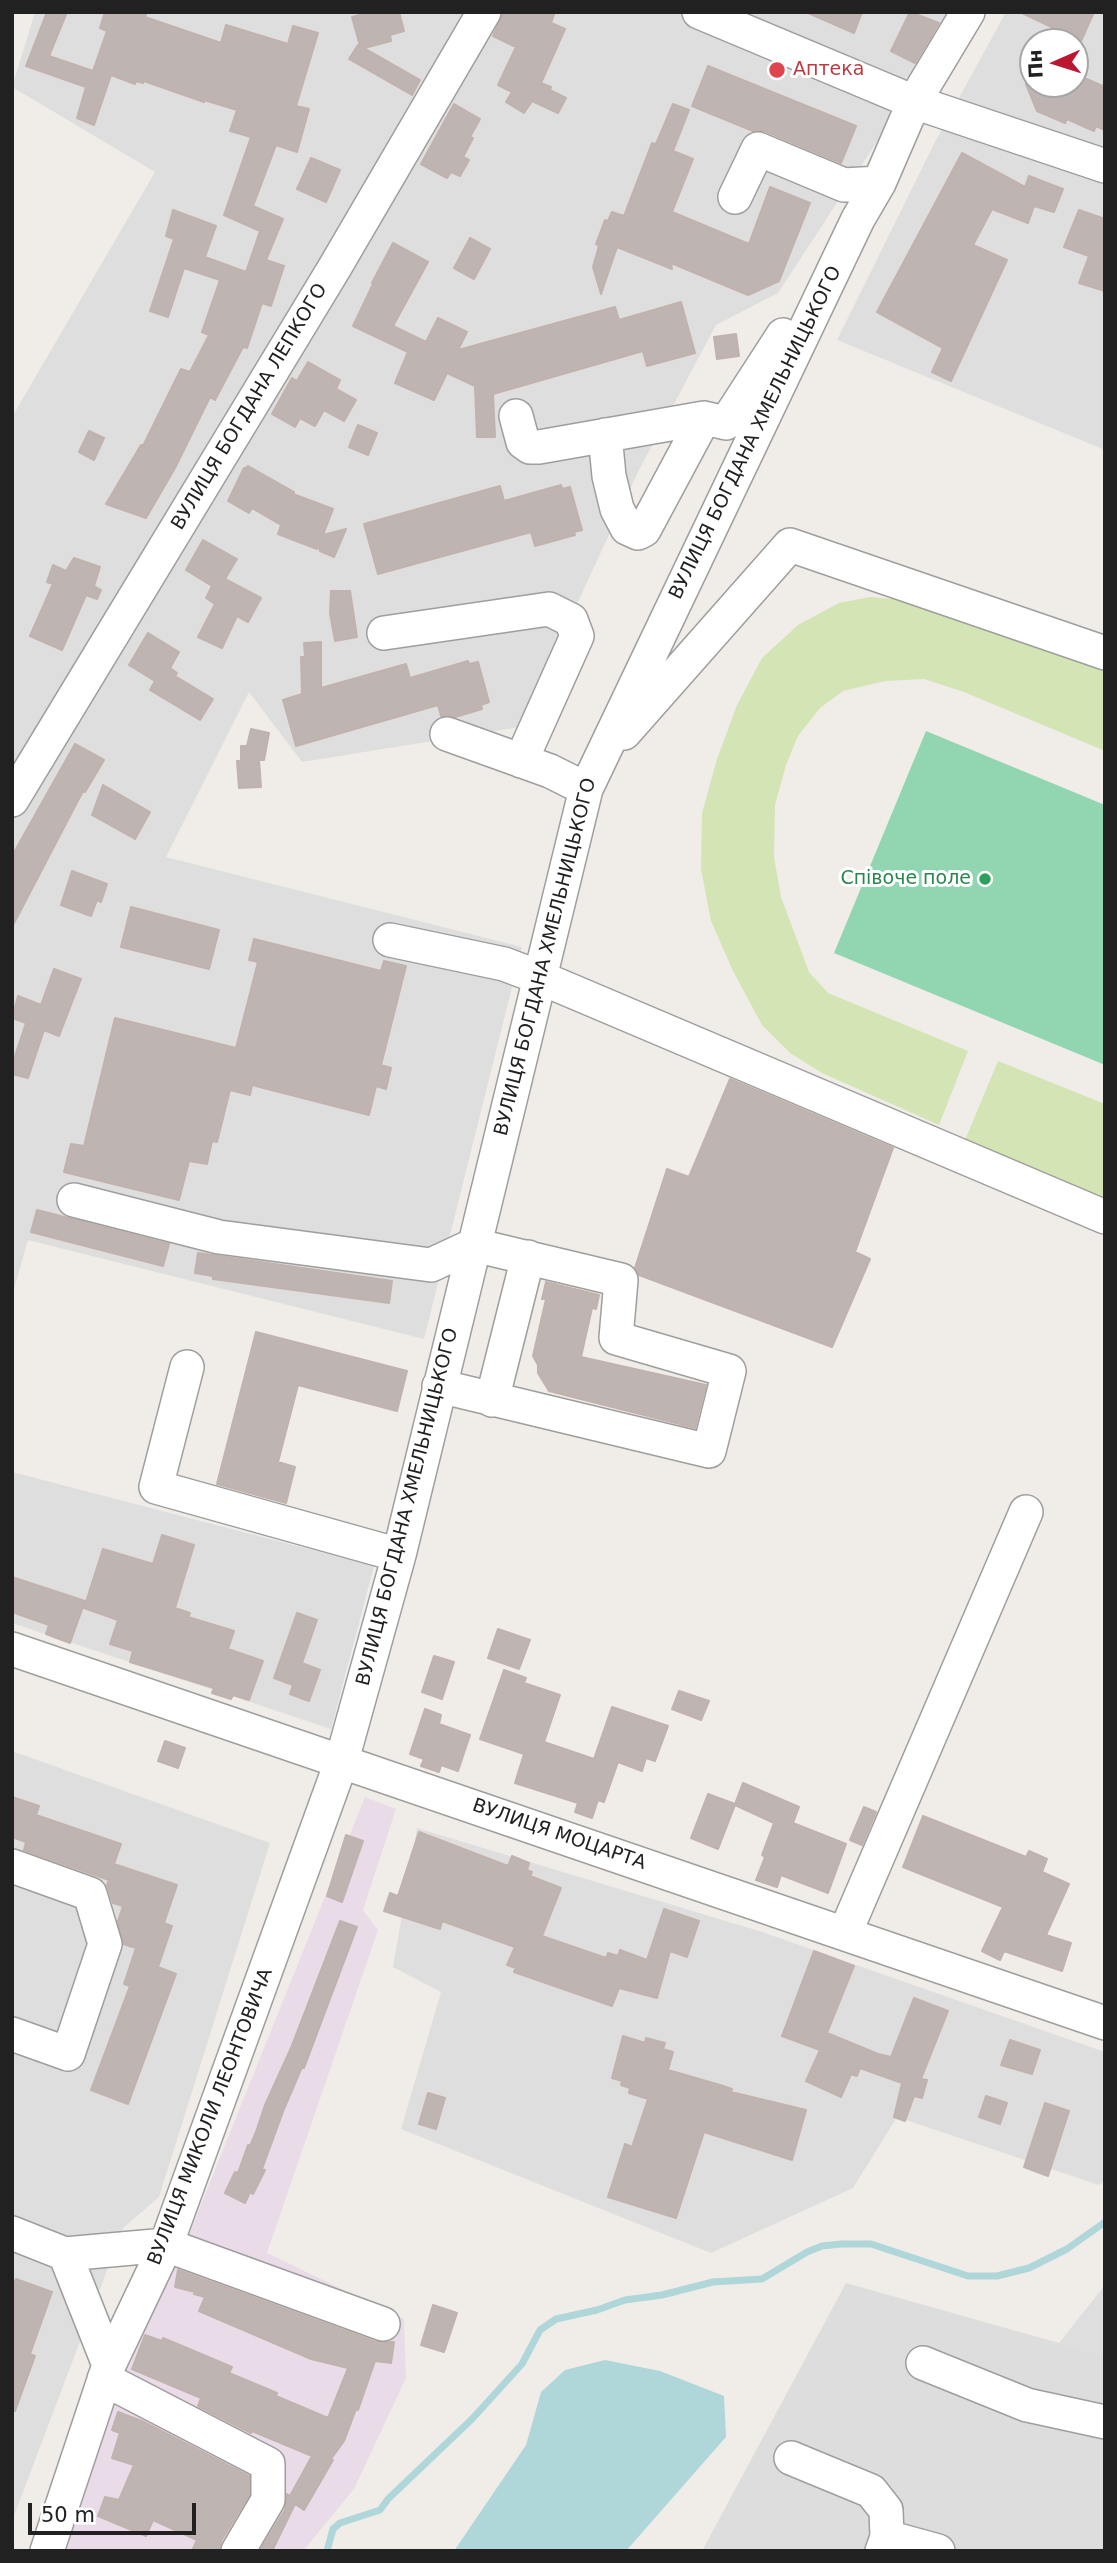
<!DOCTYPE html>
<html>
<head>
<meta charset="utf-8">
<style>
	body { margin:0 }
	#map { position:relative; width:1117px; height:2563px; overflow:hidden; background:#f0ede9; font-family:"DejaVu Sans",sans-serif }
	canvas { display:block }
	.frame { position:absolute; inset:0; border:14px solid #212121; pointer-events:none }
	.north { position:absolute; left:1019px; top:28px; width:70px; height:70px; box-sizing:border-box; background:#fff; border:2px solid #a6a6a6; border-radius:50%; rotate:267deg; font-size:19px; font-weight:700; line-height:28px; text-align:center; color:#212121 }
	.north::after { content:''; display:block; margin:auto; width:24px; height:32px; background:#bb1731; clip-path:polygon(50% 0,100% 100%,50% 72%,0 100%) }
	.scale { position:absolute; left:28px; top:2503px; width:168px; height:32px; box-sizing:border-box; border:4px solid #212121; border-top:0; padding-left:9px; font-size:21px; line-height:24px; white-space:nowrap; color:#212121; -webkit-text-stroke:5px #fff; paint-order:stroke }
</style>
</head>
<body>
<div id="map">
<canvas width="1117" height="2563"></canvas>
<div class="frame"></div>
<div class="north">Пн</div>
<div class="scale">50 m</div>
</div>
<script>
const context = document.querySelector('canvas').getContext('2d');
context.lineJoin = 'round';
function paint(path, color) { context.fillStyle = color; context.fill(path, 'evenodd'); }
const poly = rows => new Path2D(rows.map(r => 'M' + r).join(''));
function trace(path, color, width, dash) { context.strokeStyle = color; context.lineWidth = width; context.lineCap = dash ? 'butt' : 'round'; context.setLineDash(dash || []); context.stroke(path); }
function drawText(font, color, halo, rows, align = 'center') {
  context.font = font + ' "DejaVu Sans",sans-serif'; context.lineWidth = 6; context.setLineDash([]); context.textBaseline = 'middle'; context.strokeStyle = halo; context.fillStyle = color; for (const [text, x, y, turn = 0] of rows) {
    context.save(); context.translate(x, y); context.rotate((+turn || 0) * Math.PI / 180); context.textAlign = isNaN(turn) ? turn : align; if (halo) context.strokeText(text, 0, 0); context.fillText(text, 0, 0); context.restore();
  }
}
paint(poly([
	[35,12,309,12,317,14,332,12,954,12,895,114,778,293,716,325,639,470,520,727,302,762,249,692,166,857,522,947,424,1339,28,1240,12,1296,12,417,155,172,12,87],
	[1006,12,1105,12,1105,450,837,340,936,140],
	[1033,42,1075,42,1075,84,1033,84],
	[12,1472,374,1566,331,1729,12,1623],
	[12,1751,270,1843,159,2197,123,2228,12,2521],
	[417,1828,762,1932,1105,2052,1105,2181,1099,2185,897,2117,853,2188,711,2253,401,2129,441,1992,393,1967],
	[1105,2285,1105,2356,1059,2343]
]), '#dfdede');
paint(poly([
	[365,1797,396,1809,363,1910,378,1930,267,2253,404,2319,406,2378,354,2489,303,2551,44,2551,190,2232]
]), '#e9dce8');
paint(poly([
	[870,597,904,600,1105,668,1105,751,964,692,924,679,885,681,843,691,820,708,798,736,786,765,775,805,774,857,781,897,809,972,828,993,968,1051,939,1125,822,1073,790,1053,762,1025,733,971,711,921,701,869,702,813,717,759,737,705,762,658,798,625,839,603],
	[998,1061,1105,1104,1105,1199,965,1140]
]), '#d3e4b5');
paint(poly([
	[926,731,1105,805,1105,1065,834,953]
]), '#91d6b0');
paint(poly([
	[846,2283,1105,2356,1105,2551,702,2551]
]), '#ddd');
paint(poly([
	[605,2360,660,2371,724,2396,726,2437,626,2551,454,2551,526,2445,541,2392,565,2370]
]), '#afd6d9');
trace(poly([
	[327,2551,333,2529,340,2523,380,2510,388,2499,472,2419,522,2364,540,2330,556,2319,597,2310,625,2300,662,2295,713,2282,762,2279,807,2252,822,2246,841,2244,871,2244,968,2276,997,2276,1029,2268,1067,2249,1105,2222]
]), '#afd6d9', 7);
const building = poly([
	[47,12,67,12,49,56,93,71,107,31,100,28,105,12,147,12,145,17,221,43,226,25,288,44,293,26,318,33,296,106,309,109,297,152,276,145,253,206,283,219,266,260,284,266,271,306,262,303,247,348,243,347,215,400,210,397,175,468,146,518,106,504,141,445,143,446,181,369,190,372,209,335,202,332,220,280,184,268,168,317,150,311,174,239,166,236,173,210,216,226,205,257,246,272,260,231,224,215,251,137,230,131,237,110,204,100,204,102,144,81,143,83,136,81,135,84,111,75,94,125,77,118,86,87,26,66,47,12],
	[371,12,399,12,404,31,390,35,391,41,364,48,420,80,412,95,349,59,358,45,360,46,352,17,371,12],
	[504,12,555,12,551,23,565,29,541,83,551,87,550,90,566,98,558,113,532,101,524,113,506,102,512,92,498,85,516,47,493,36,504,12],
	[806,12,862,12,854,33,806,12],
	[910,12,939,23,915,63,891,51,910,12],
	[1020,12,1094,12,1081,41,1020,12],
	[708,66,856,126,841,163,765,131,753,131,692,106,708,66],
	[1075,74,1105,87,1105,130,1096,126,1094,131,1067,119,1065,123,1037,111,1026,84,1075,84,1075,74],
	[454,104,480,119,470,137,473,138,463,157,469,160,460,176,451,172,447,178,421,164,454,104],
	[673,104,689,110,673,151,693,159,672,212,749,244,770,187,810,203,779,281,748,295,671,263,672,269,617,247,601,294,593,267,599,246,596,244,605,220,608,221,612,212,624,216,652,143,656,144,673,104],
	[962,153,1025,187,1029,176,1063,189,1054,212,1034,206,1028,223,992,209,973,245,1007,260,951,381,932,372,943,348,877,312,962,153],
	[311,158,340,170,326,202,297,189,311,158],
	[1079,210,1105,219,1105,291,1079,283,1089,256,1064,247,1079,210],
	[470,238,490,249,474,279,454,268,470,238],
	[393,243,428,262,393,326,426,342,438,318,467,332,458,350,615,307,619,320,681,302,695,353,647,366,643,351,493,394,495,437,477,437,475,386,447,373,434,400,395,383,408,352,353,326,373,284,372,283,393,243],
	[736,334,739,356,717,359,714,337,736,334],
	[308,362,340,380,336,389,356,400,344,421,324,410,315,426,300,418,295,427,272,414,292,378,297,381,308,362],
	[358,425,377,433,368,455,349,447,358,425],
	[89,431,104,438,94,460,79,452,89,431],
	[248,466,294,492,293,494,333,509,323,535,346,529,334,557,320,551,319,545,317,549,278,534,281,525,252,508,249,513,228,501,244,468,245,469,248,466],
	[561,485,562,489,570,487,582,530,574,532,575,535,535,546,531,532,378,574,364,524,500,486,504,501,561,485],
	[203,540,237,559,225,579,261,598,248,622,237,616,222,648,198,637,215,604,206,598,212,586,186,570,203,540],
	[74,558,100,567,94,586,101,590,97,599,86,595,62,650,30,636,53,584,47,582,53,565,66,571,74,558],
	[331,591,350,591,357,637,335,641,330,613,331,591],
	[148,633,179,652,170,668,177,673,175,676,213,699,200,720,150,690,155,681,129,665,148,633],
	[321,642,321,688,406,664,410,678,468,661,469,664,478,662,489,702,481,705,482,709,455,717,441,716,438,705,296,746,283,700,302,694,301,657,305,657,304,643,321,642],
	[251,729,269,733,264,760,259,760,261,787,239,788,237,761,241,761,241,746,247,746,251,729],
	[75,744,104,760,85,792,83,791,12,927,12,856,75,744],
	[103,785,150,812,135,839,92,815,103,785],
	[72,871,107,884,101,902,97,900,91,916,61,905,72,871],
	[131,907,219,930,209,969,121,947,131,907],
	[254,939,381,971,384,961,406,966,381,1065,391,1068,386,1089,376,1086,369,1115,252,1085,250,1095,230,1090,217,1142,212,1141,207,1164,189,1161,179,1200,64,1172,71,1144,84,1146,115,1018,236,1048,258,962,249,960,254,939],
	[54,969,81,979,59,1036,44,1030,28,1078,12,1074,12,1065,26,1023,12,1018,18,996,41,1005,54,969],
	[730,1079,893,1148,855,1252,870,1259,832,1347,639,1275,635,1268,667,1169,689,1177,730,1079],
	[37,1210,169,1244,163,1266,31,1232,37,1210],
	[198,1253,392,1281,389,1303,213,1279,213,1276,195,1273,198,1253],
	[546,1282,599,1295,596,1309,592,1308,581,1357,706,1385,695,1428,549,1391,538,1373,538,1365,533,1356,546,1299,542,1299,546,1282],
	[256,1332,407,1371,397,1411,298,1385,278,1462,295,1467,286,1503,217,1484,256,1332],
	[162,1535,194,1545,175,1608,190,1613,188,1617,234,1631,228,1649,263,1661,249,1700,233,1695,231,1699,212,1693,214,1688,130,1662,133,1651,110,1644,118,1620,84,1608,103,1549,153,1564,162,1535],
	[12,1577,85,1601,70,1643,46,1634,49,1625,12,1612,12,1577],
	[297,1613,317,1620,302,1663,320,1670,309,1701,290,1694,293,1685,274,1678,297,1613],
	[498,1629,530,1640,519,1669,488,1658,498,1629],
	[434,1656,454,1662,442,1699,422,1692,434,1656],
	[504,1670,526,1678,524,1683,560,1695,544,1742,594,1759,612,1707,668,1726,655,1761,646,1758,642,1771,618,1762,604,1802,598,1800,592,1818,575,1812,578,1803,515,1783,524,1754,480,1739,504,1670],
	[679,1691,709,1701,701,1720,672,1709,679,1691],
	[425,1709,441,1715,439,1724,470,1735,458,1771,441,1765,439,1772,421,1766,424,1759,410,1754,425,1709],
	[165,1741,185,1748,178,1768,158,1761,165,1741],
	[743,1783,799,1807,793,1823,846,1844,828,1893,781,1875,777,1887,756,1880,765,1857,762,1855,774,1823,735,1805,718,1849,691,1838,708,1794,735,1804,743,1783],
	[12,1797,39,1806,36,1815,121,1844,114,1864,177,1885,164,1923,172,1926,158,1967,176,1974,128,2104,91,2090,130,1986,124,1984,136,1948,123,1944,118,1921,123,1906,113,1903,107,1885,109,1880,24,1850,26,1842,12,1837,12,1797],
	[864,1807,876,1812,862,1845,850,1840,864,1807],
	[923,1816,1026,1857,1029,1851,1047,1859,1042,1872,1069,1884,1046,1935,1071,1943,1062,1971,1004,1951,1000,1960,982,1951,1003,1907,903,1867,923,1816],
	[419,1832,508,1866,512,1856,529,1863,527,1870,532,1872,530,1876,561,1888,542,1936,606,1958,608,1953,618,1956,620,1950,647,1960,664,1909,699,1921,687,1957,670,1951,657,1998,619,1988,612,2006,514,1972,516,1968,507,1965,515,1947,442,1921,440,1929,384,1911,390,1893,398,1896,419,1832],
	[346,1835,363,1841,342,1902,327,1896,346,1835],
	[340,1921,357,1927,304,2068,302,2067,284,2109,262,2169,265,2170,253,2194,250,2192,245,2203,225,2193,235,2172,238,2173,248,2145,250,2146,256,2132,265,2105,291,2048,340,1921],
	[814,1951,854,1966,827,2033,878,2054,891,2057,914,1998,948,2011,921,2079,927,2080,922,2098,914,2096,905,2121,894,2117,902,2083,860,2068,857,2076,851,2074,841,2097,806,2081,820,2050,782,2036,814,1951],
	[623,2036,645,2043,646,2038,665,2043,663,2049,673,2052,668,2070,720,2085,732,2089,731,2092,806,2110,792,2160,704,2132,676,2218,608,2197,625,2144,632,2147,648,2099,629,2093,630,2088,621,2085,622,2081,612,2078,623,2036],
	[1010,2040,1040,2050,1032,2074,1001,2065,1010,2040],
	[428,2093,445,2098,436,2129,419,2124,428,2093],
	[986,2096,1007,2103,1000,2124,979,2117,986,2096],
	[1045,2103,1069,2111,1048,2176,1024,2167,1045,2103],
	[178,2270,376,2342,394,2342,391,2363,375,2361,358,2410,356,2409,344,2441,331,2459,333,2460,304,2510,295,2504,272,2551,260,2551,285,2510,287,2494,290,2496,312,2456,252,2431,251,2433,198,2406,201,2398,132,2369,145,2335,162,2341,163,2338,232,2367,229,2373,277,2393,276,2396,328,2418,348,2368,311,2359,199,2311,205,2297,194,2294,195,2292,175,2287,178,2270],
	[16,2279,52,2292,30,2354,35,2356,15,2411,12,2411,12,2290,16,2279],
	[433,2305,457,2313,444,2352,421,2345,433,2305],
	[118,2412,142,2421,249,2476,249,2495,221,2541,219,2551,192,2551,197,2540,153,2520,146,2536,98,2516,105,2497,119,2500,134,2465,112,2458,120,2433,112,2430,118,2412]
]);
paint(building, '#beb5b2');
trace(building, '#c1b2ad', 2);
const minor = poly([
	[699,12,914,102,1105,166],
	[735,197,758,149,844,185,879,183],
	[516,416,523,442,530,447,539,447,704,418,726,423,783,335],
	[605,435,609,476,617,509,627,528,638,533,644,530,704,418],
	[384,633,549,609,571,620,577,636,521,761],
	[624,733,790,545,1105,653],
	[447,734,550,771,586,789],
	[12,800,335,267,484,12],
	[390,940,504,964,541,978,1105,1217],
	[74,1200,219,1237,431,1265,474,1245,621,1280,616,1338,729,1371,709,1451,439,1386],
	[187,1367,156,1487,399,1555],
	[492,1400,528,1257],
	[12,1649,1105,2023],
	[12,1866,90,1894,105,1944,68,2054,12,2034],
	[845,1933,1026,1512],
	[12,2233,65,2254,166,2245,383,2324],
	[65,2254,109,2365],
	[923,2363,1027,2405,1105,2422],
	[104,2379,268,2464,268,2500,238,2551],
	[791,2458,871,2491,886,2510,887,2537],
	[47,2551,109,2365,166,2245,342,1760,399,1555,586,789,858,219,879,183,914,102,968,12],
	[882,2551,887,2537,938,2551]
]);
trace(minor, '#9e9e9e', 36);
trace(minor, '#fff', 33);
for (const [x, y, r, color] of [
	[777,70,9,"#e0444e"],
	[985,879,7,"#2e9e5b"]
]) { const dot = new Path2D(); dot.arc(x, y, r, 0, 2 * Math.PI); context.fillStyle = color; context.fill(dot); trace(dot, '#fff', 2.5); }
drawText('19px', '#be3a42', '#fff', [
	["Аптека",793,70]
], 'left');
drawText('19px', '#212121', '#fff', [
	["ВУЛИЦЯ БОГДАНА ЛЕПКОГО",250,407,-59],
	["ВУЛИЦЯ БОГДАНА ХМЕЛЬНИЦЬКОГО",756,433,-64],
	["ВУЛИЦЯ БОГДАНА ХМЕЛЬНИЦЬКОГО",546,957,-76],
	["ВУЛИЦЯ БОГДАНА ХМЕЛЬНИЦЬКОГО",408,1507,-76],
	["ВУЛИЦЯ МОЦАРТА",559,1835,19],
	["ВУЛИЦЯ МИКОЛИ ЛЕОНТОВИЧА",211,2117,-69]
]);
drawText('19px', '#27864d', '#fff', [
	["Співоче поле",971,879]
], 'right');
</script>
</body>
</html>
